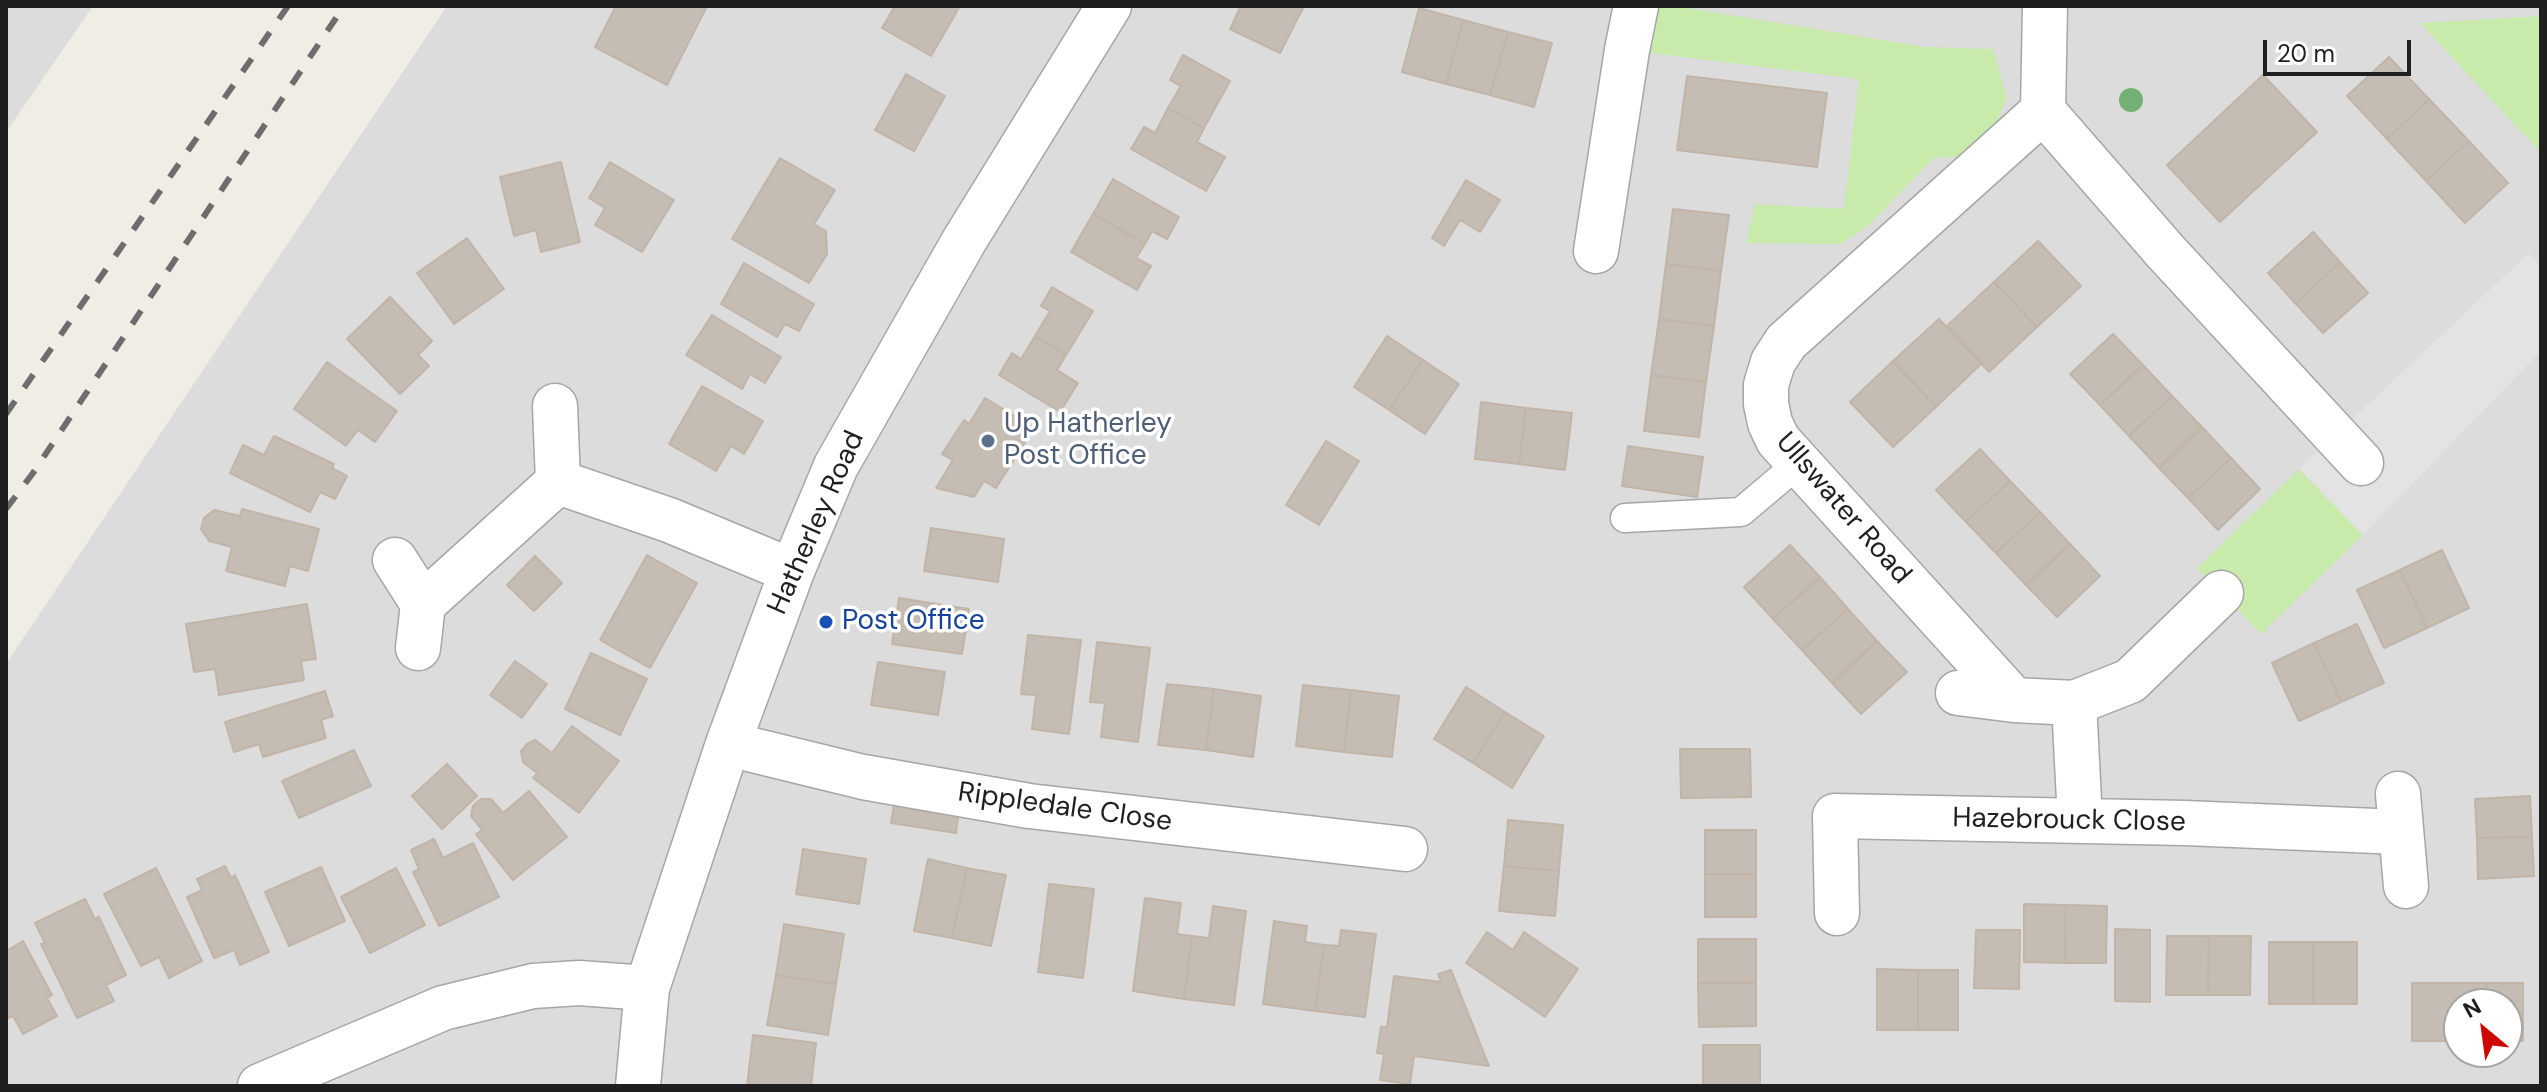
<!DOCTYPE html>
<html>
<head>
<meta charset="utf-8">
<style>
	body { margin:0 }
	#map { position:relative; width:2547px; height:1092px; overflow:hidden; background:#f0ede5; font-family:"DM Sans",sans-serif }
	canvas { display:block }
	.frame { position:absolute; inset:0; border:8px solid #1f1f1f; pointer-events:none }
	.north { position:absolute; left:2443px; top:988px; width:80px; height:80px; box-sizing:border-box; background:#fff; border:2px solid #a5a5a5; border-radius:50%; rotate:331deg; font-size:22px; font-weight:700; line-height:32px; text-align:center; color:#1f1f1f }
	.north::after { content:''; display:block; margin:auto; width:28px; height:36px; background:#ce0600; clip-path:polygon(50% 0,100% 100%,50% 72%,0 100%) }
	.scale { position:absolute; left:2263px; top:40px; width:148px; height:36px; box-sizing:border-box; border:4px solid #1f1f1f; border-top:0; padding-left:10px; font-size:24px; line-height:28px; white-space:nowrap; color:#1f1f1f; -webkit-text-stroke:6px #fff; paint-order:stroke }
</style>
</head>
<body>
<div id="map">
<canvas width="2547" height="1092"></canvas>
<div class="frame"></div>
<div class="north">N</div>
<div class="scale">20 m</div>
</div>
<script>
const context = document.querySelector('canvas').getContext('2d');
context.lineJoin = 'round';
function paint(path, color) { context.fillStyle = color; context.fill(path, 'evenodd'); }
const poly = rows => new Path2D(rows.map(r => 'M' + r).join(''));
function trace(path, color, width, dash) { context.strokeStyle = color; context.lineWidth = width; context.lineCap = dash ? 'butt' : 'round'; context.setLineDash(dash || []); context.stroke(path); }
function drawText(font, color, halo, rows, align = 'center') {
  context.font = font + ' "DM Sans",sans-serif'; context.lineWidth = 7; context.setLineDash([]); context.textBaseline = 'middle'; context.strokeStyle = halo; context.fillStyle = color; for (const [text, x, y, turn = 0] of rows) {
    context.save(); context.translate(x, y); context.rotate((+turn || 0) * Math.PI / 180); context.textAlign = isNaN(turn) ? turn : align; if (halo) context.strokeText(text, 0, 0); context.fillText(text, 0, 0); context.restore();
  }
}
paint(poly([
	[6,6,93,6,6,132],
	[447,6,2541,6,2541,1086,6,1086,6,664],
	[2459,1004,2507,1004,2507,1052,2459,1052]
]), '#dddcdc');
paint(poly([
	[1636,6,1675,6,1925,47,1993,49,2007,98,1991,135,1968,156,1934,158,1868,226,1840,244,1746,243,1755,204,1844,209,1859,79,1627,50],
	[2541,16,2541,153,2420,23],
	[2299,469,2363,535,2261,634,2197,568]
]), '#c8eaab');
paint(poly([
	[2529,253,2541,267,2541,351,2363,535,2299,469]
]), '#e3e3e3');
const building = poly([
	[616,6,707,6,667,85,595,47,616,6],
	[895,6,960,6,931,56,882,28,895,6],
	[1241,6,1304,6,1280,53,1230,29,1241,6],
	[1419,8,1463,20,1446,84,1402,72,1419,8],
	[1463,20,1508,32,1490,95,1446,84,1463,20],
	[1508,32,1552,43,1534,107,1490,95,1508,32],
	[1183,55,1230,81,1204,128,1168,108,1181,86,1170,80,1183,55],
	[2389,57,2429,99,2387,139,2347,96,2389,57],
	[906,74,945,96,914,151,875,130,906,74],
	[2263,75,2317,132,2220,222,2167,165,2263,75],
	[1687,76,1827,93,1817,167,1677,150,1687,76],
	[2429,99,2469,141,2426,181,2387,139,2429,99],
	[1168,108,1204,128,1197,142,1225,157,1206,191,1131,149,1144,127,1155,133,1168,108],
	[2469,141,2508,183,2465,223,2426,181,2469,141],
	[780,158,835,190,814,224,826,231,827,254,809,283,732,239,780,158],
	[561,162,580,242,541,252,536,230,514,236,500,177,561,162],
	[610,162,674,200,642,252,595,225,605,208,589,198,610,162],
	[1113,179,1179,217,1167,239,1152,231,1145,244,1093,214,1113,179],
	[1466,180,1500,200,1480,232,1460,220,1444,246,1432,238,1466,180],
	[1673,209,1729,215,1721,271,1666,264,1673,209],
	[1093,214,1145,244,1136,258,1151,266,1137,290,1071,252,1093,214],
	[2313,232,2340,262,2296,304,2268,273,2313,232],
	[467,238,504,289,454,324,417,273,467,238],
	[2038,241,2081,286,2037,327,1994,282,2038,241],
	[2340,262,2368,293,2323,333,2296,304,2340,262],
	[744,263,814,304,799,331,785,324,777,337,721,304,744,263],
	[1666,264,1721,271,1714,326,1659,319,1666,264],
	[1994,282,2037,327,1989,372,1947,326,1994,282],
	[1052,287,1093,311,1066,355,1035,336,1050,311,1041,306,1052,287],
	[390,297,432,341,418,355,429,366,400,394,347,339,390,297],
	[712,315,781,357,765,383,750,374,742,389,686,355,712,315],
	[1659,319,1714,326,1706,382,1651,375,1659,319],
	[1939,319,1982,363,1936,407,1893,361,1939,319],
	[2113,334,2143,365,2100,405,2070,374,2113,334],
	[1035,336,1066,355,1057,370,1078,383,1060,412,999,375,1012,353,1021,359,1035,336],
	[1387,336,1423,360,1389,410,1354,387,1387,336],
	[1423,360,1459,384,1425,434,1389,410,1423,360],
	[1893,361,1936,407,1893,447,1850,402,1893,361],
	[327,362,397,411,375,442,358,430,346,446,294,409,327,362],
	[2143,365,2172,396,2129,436,2100,405,2143,365],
	[1651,375,1706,382,1699,437,1644,431,1651,375],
	[702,386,763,421,744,454,731,446,716,471,669,444,702,386],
	[2172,396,2202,427,2159,468,2129,436,2172,396],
	[985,398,1034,428,996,488,984,481,974,497,936,488,953,460,942,454,964,420,969,424,985,398],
	[1481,402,1526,408,1519,464,1475,459,1481,402],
	[1526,408,1572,413,1565,470,1519,464,1526,408],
	[2202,427,2231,458,2188,498,2159,468,2202,427],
	[274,436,334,464,332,468,347,476,335,499,320,492,310,512,230,473,243,445,264,455,274,436],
	[1326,441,1359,461,1319,525,1286,505,1326,441],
	[1628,446,1703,457,1697,497,1622,486,1628,446],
	[1980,449,2010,481,1966,522,1936,490,1980,449],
	[2231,458,2260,489,2218,530,2188,498,2231,458],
	[2010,481,2040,512,1996,553,1966,522,2010,481],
	[242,509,319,529,308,571,290,566,285,586,226,571,232,547,209,541,201,529,204,518,214,510,240,516,242,509],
	[2040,512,2070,544,2026,585,1996,553,2040,512],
	[931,528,1004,539,998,582,924,571,931,528],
	[2070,544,2100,576,2057,617,2026,585,2070,544],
	[1790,545,1820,577,1773,619,1744,587,1790,545],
	[2442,550,2469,608,2427,628,2400,570,2442,550],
	[647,555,697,583,650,668,600,640,647,555],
	[535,556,562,583,534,611,507,585,535,556],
	[2400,570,2427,628,2384,648,2357,590,2400,570],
	[1820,577,1848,609,1802,650,1773,619,1820,577],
	[899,598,969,609,962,654,892,644,899,598],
	[307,604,316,659,301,661,304,680,219,695,215,669,194,672,186,624,307,604],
	[1848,609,1877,641,1832,683,1802,650,1848,609],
	[2357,624,2384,683,2341,702,2314,643,2357,624],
	[1028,635,1081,640,1069,734,1032,729,1036,695,1021,694,1028,635],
	[1877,641,1907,672,1861,714,1832,683,1877,641],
	[1097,642,1150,648,1138,742,1101,737,1105,703,1090,702,1097,642],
	[2314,643,2341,702,2299,721,2272,663,2314,643],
	[591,653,647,679,620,735,565,709,591,653],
	[515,661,547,684,522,718,490,695,515,661],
	[878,662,945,672,938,715,871,705,878,662],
	[1167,684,1214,689,1206,750,1158,745,1167,684],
	[1303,685,1351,690,1344,752,1296,746,1303,685],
	[1466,687,1505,712,1473,763,1434,739,1466,687],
	[1214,689,1261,696,1253,757,1206,750,1214,689],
	[1351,690,1399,696,1392,757,1344,752,1351,690],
	[325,691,333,716,321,720,326,738,263,757,259,744,234,752,225,722,325,691],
	[1505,712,1544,736,1512,788,1473,763,1505,712],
	[572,726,619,761,579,813,533,778,537,773,523,762,521,751,527,744,535,740,552,753,572,726],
	[1680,749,1750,749,1751,797,1681,798,1680,749],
	[354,750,371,786,299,818,282,781,354,750],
	[447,764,477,796,442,829,412,796,447,764],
	[897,786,961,796,956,833,891,823,897,786],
	[529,791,567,837,513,880,476,834,482,830,471,816,473,806,481,799,491,799,503,813,529,791],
	[2530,796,2532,837,2477,838,2475,799,2530,796],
	[1508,820,1563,825,1559,871,1504,866,1508,820],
	[1705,830,1756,830,1756,874,1705,874,1705,830],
	[2532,837,2534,876,2478,879,2477,838,2532,837],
	[434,839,443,858,473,843,499,897,439,926,413,872,419,869,411,850,434,839],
	[803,849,866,859,859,904,796,894,803,849],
	[928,859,967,868,952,938,914,931,928,859],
	[225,866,231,878,235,875,269,952,240,965,234,950,214,958,187,897,202,890,197,879,225,866],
	[1504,866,1559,871,1555,916,1499,911,1504,866],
	[321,867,345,921,289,946,265,892,321,867],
	[156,868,202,961,169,978,159,957,141,966,104,894,156,868],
	[396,868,425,925,370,953,341,897,396,868],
	[967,868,1006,875,991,946,952,938,967,868],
	[1705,874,1756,874,1756,917,1705,917,1705,874],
	[1049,884,1094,889,1083,978,1038,972,1049,884],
	[1145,898,1181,903,1177,934,1192,936,1184,999,1133,991,1145,898],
	[85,899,95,919,99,917,126,975,106,985,114,1001,77,1018,41,944,45,943,35,923,85,899],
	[2024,904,2066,905,2065,963,2024,962,2024,904],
	[2066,905,2107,906,2106,963,2065,963,2066,905],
	[1213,906,1246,911,1234,1005,1184,999,1192,936,1209,938,1213,906],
	[1274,921,1307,926,1305,942,1324,945,1315,1011,1263,1004,1274,921],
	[784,924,844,934,836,984,776,975,784,924],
	[2115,929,2150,930,2150,1002,2115,1001,2115,929],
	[1341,930,1376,934,1365,1017,1315,1011,1324,945,1339,946,1341,930],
	[1976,930,2020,930,2019,989,1974,988,1976,930],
	[1487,932,1513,950,1524,932,1578,969,1545,1017,1466,963,1487,932],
	[2167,936,2209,936,2208,995,2166,995,2167,936],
	[2209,936,2251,936,2250,995,2208,995,2209,936],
	[1698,939,1756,939,1756,983,1698,983,1698,939],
	[23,941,52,995,47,998,57,1016,23,1034,13,1016,6,1019,6,951,23,941],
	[2269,942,2313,942,2313,1004,2269,1004,2269,942],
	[2313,942,2357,942,2357,1004,2313,1004,2313,942],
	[1877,969,1918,970,1918,1030,1877,1030,1877,969],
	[1451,970,1489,1066,1414,1056,1410,1084,1380,1080,1384,1054,1377,1053,1381,1027,1387,1027,1394,976,1441,982,1438,974,1451,970],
	[1918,970,1958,970,1958,1030,1918,1030,1918,970],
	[776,975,836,984,828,1035,767,1025,776,975],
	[1698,983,1756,983,1756,1026,1699,1027,1698,983],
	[2412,983,2486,983,2486,1004,2459,1004,2459,1041,2412,1041,2412,983],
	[2486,983,2523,983,2523,1041,2507,1041,2507,1004,2486,1004,2486,983],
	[753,1035,816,1043,811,1086,747,1086,753,1035],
	[1703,1045,1760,1045,1760,1086,1703,1086,1703,1045]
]);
paint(building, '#c5bcb4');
trace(building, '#c2b4a7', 2);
const lane = poly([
	[1625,518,1741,512,1799,463]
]);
const street = poly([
	[2045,6,2043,111,2165,251,2361,463],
	[1596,251,1627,50,1636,6],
	[558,482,669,520,792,571],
	[395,560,423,604,418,648],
	[423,604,558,482,555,406],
	[1958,693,2014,700,2074,703,2130,681,2221,593],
	[2014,700,1778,440,1770,423,1766,404,1766,385,1773,362,1786,342,2043,111],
	[2074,703,2080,820],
	[728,744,863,777,1029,806,1405,849],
	[2398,794,2406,886],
	[1837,913,1835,816,2185,823,2400,832],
	[260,1086,443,1008,533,986,579,983,647,988],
	[638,1086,647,988,728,744,792,571,836,466,964,241,1109,6]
]);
trace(lane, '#a6a6a6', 31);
trace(street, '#a6a6a6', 47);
trace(lane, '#fff', 28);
trace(street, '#fff', 44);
trace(poly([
	[6,414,288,6],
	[6,509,33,473,344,6]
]), '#6d6d6d', 6, [16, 16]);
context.fillStyle = '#72b074';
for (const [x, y] of [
	[2131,100]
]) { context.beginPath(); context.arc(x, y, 12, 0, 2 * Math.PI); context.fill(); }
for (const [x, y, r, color] of [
	[988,441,8,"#5c6f8a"],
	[826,622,8,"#1a4fb4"]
]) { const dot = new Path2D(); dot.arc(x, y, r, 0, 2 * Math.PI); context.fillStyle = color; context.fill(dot); trace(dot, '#fff', 3); }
drawText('28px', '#4e5e75', '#fff', [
	["Up Hatherley",1004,425],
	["Post Office",1004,457]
], 'left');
drawText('28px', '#1f1f1f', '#fff', [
	["Ullswater Road",1843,509,49],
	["Hatherley Road",817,523,-66],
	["Rippledale Close",1065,808,8],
	["Hazebrouck Close",2069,821,1]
]);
drawText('28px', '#164399', '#fff', [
	["Post Office",842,622]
], 'left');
</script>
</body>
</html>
